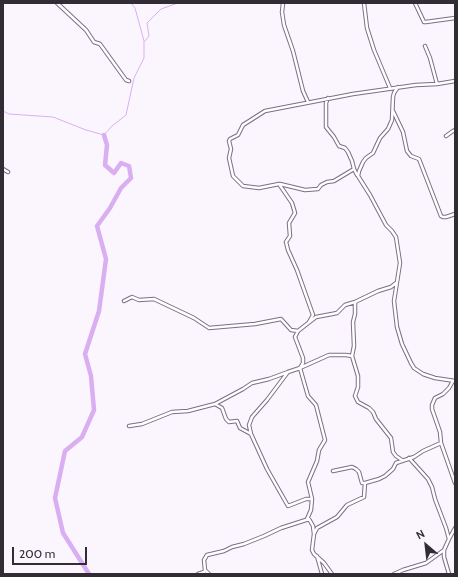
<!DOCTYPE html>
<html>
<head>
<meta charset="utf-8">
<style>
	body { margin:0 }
	#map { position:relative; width:458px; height:577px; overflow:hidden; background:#fbf5fe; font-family:Cabin,sans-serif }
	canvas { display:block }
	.frame { position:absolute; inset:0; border:4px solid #322c35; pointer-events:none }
	.north { position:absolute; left:406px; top:525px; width:40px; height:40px; -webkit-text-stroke:3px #fbf5fe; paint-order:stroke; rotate:332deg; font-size:11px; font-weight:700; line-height:16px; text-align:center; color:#322c35 }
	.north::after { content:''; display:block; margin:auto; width:14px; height:18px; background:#322c35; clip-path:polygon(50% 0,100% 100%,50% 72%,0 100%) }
	.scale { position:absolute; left:12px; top:547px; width:75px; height:18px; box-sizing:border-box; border:2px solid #322c35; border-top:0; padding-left:5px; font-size:12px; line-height:14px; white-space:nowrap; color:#322c35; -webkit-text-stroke:3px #fbf5fe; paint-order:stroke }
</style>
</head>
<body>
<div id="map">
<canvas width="458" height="577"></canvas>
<div class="frame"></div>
<div class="north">N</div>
<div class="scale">200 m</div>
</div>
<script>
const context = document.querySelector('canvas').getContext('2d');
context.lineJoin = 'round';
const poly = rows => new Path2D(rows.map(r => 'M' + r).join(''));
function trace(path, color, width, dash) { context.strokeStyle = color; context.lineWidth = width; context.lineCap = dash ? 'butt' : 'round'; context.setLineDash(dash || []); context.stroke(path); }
trace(poly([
	[145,41,149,36,147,23,161,9,178,3],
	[3,111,9,114,53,117,86,130,104,135,112,126,126,115,134,78,144,58,144,41,135,8,131,3]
]), '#daaff1', 1);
trace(poly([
	[89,574,63,533,55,498,65,451,82,437,94,410,91,376,85,354,99,311,106,259,97,226,110,208,121,188,131,178,129,166,121,163,114,173,105,165,107,145,104,135]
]), '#daaff1', 4.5);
const street = poly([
	[57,3,86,30,94,42,100,44,126,80,129,81],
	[283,3,282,12,284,25,293,51,303,91,308,102],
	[364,3,367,28,374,50,390,88],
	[415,3,424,22,426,22,455,18],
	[425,46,430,58,437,84],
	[398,87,394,93,393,97,392,120,388,129,380,138,373,153,366,158,363,162,359,171,358,176,370,195,386,225,392,231,396,237,400,263,394,301,397,327,402,344,411,363,414,368,423,374,435,378,455,381],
	[328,98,326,103,326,127,334,137,339,146,345,148,348,152,352,161,354,169,357,175],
	[393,111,403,132,407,151,411,156,419,159,441,216,443,217,446,217,455,214],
	[446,136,453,131,455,130],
	[3,169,8,172],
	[280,184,305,190,318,189,321,185,327,182,334,181,354,169],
	[124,301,132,297,139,300,154,299,194,318,209,328,255,324,281,319,291,330,298,331],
	[355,302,355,314,353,322,354,346,352,356,358,376,358,387,355,396,358,402,369,408,373,412,376,419,391,438,393,452,396,456,402,460],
	[309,322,313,315,297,270,288,250,286,242,290,236,289,223,295,213,292,203,279,184,259,188,243,186,233,176,229,158,231,149,229,141,230,139,238,135,243,125,265,111,353,94,416,85,437,84,455,81],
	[288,372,267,400,252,417,249,425,251,434,267,469,288,506,306,499,312,499],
	[453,381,449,388,443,394,435,398,432,405,432,409,440,432,441,443,455,483],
	[215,404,222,408,226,419,229,422,237,421,240,428,251,434],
	[129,426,142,424,172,412,188,411,215,404,243,389,252,383,269,379,288,372,300,368,303,363,303,358,295,337,298,331,316,317,332,314,337,313,345,305,355,302,378,291,391,287,396,283],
	[409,458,428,479,432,487,435,499,446,528,449,539],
	[333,471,352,467,356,469,359,472,362,483,365,483,379,479,385,476,393,469,396,463,414,457,423,451,441,443],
	[307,519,311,510,312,499,308,482,317,461,319,450,325,440,316,405,308,396,300,368,329,355,346,355,352,356],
	[314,534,317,528,337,517,347,505,364,497,365,483],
	[317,556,322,574],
	[205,570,209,574],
	[198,574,204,572,205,570,204,560,207,555,224,551,232,547,244,544,264,536,281,528,309,519,313,526,314,534,312,550,314,554,324,563,332,574],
	[394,574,403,570,426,563,444,550],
	[449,574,444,557,444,550,449,539,455,528]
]);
trace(street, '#7c6f83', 4.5);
trace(street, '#fff', 2.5);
</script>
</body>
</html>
